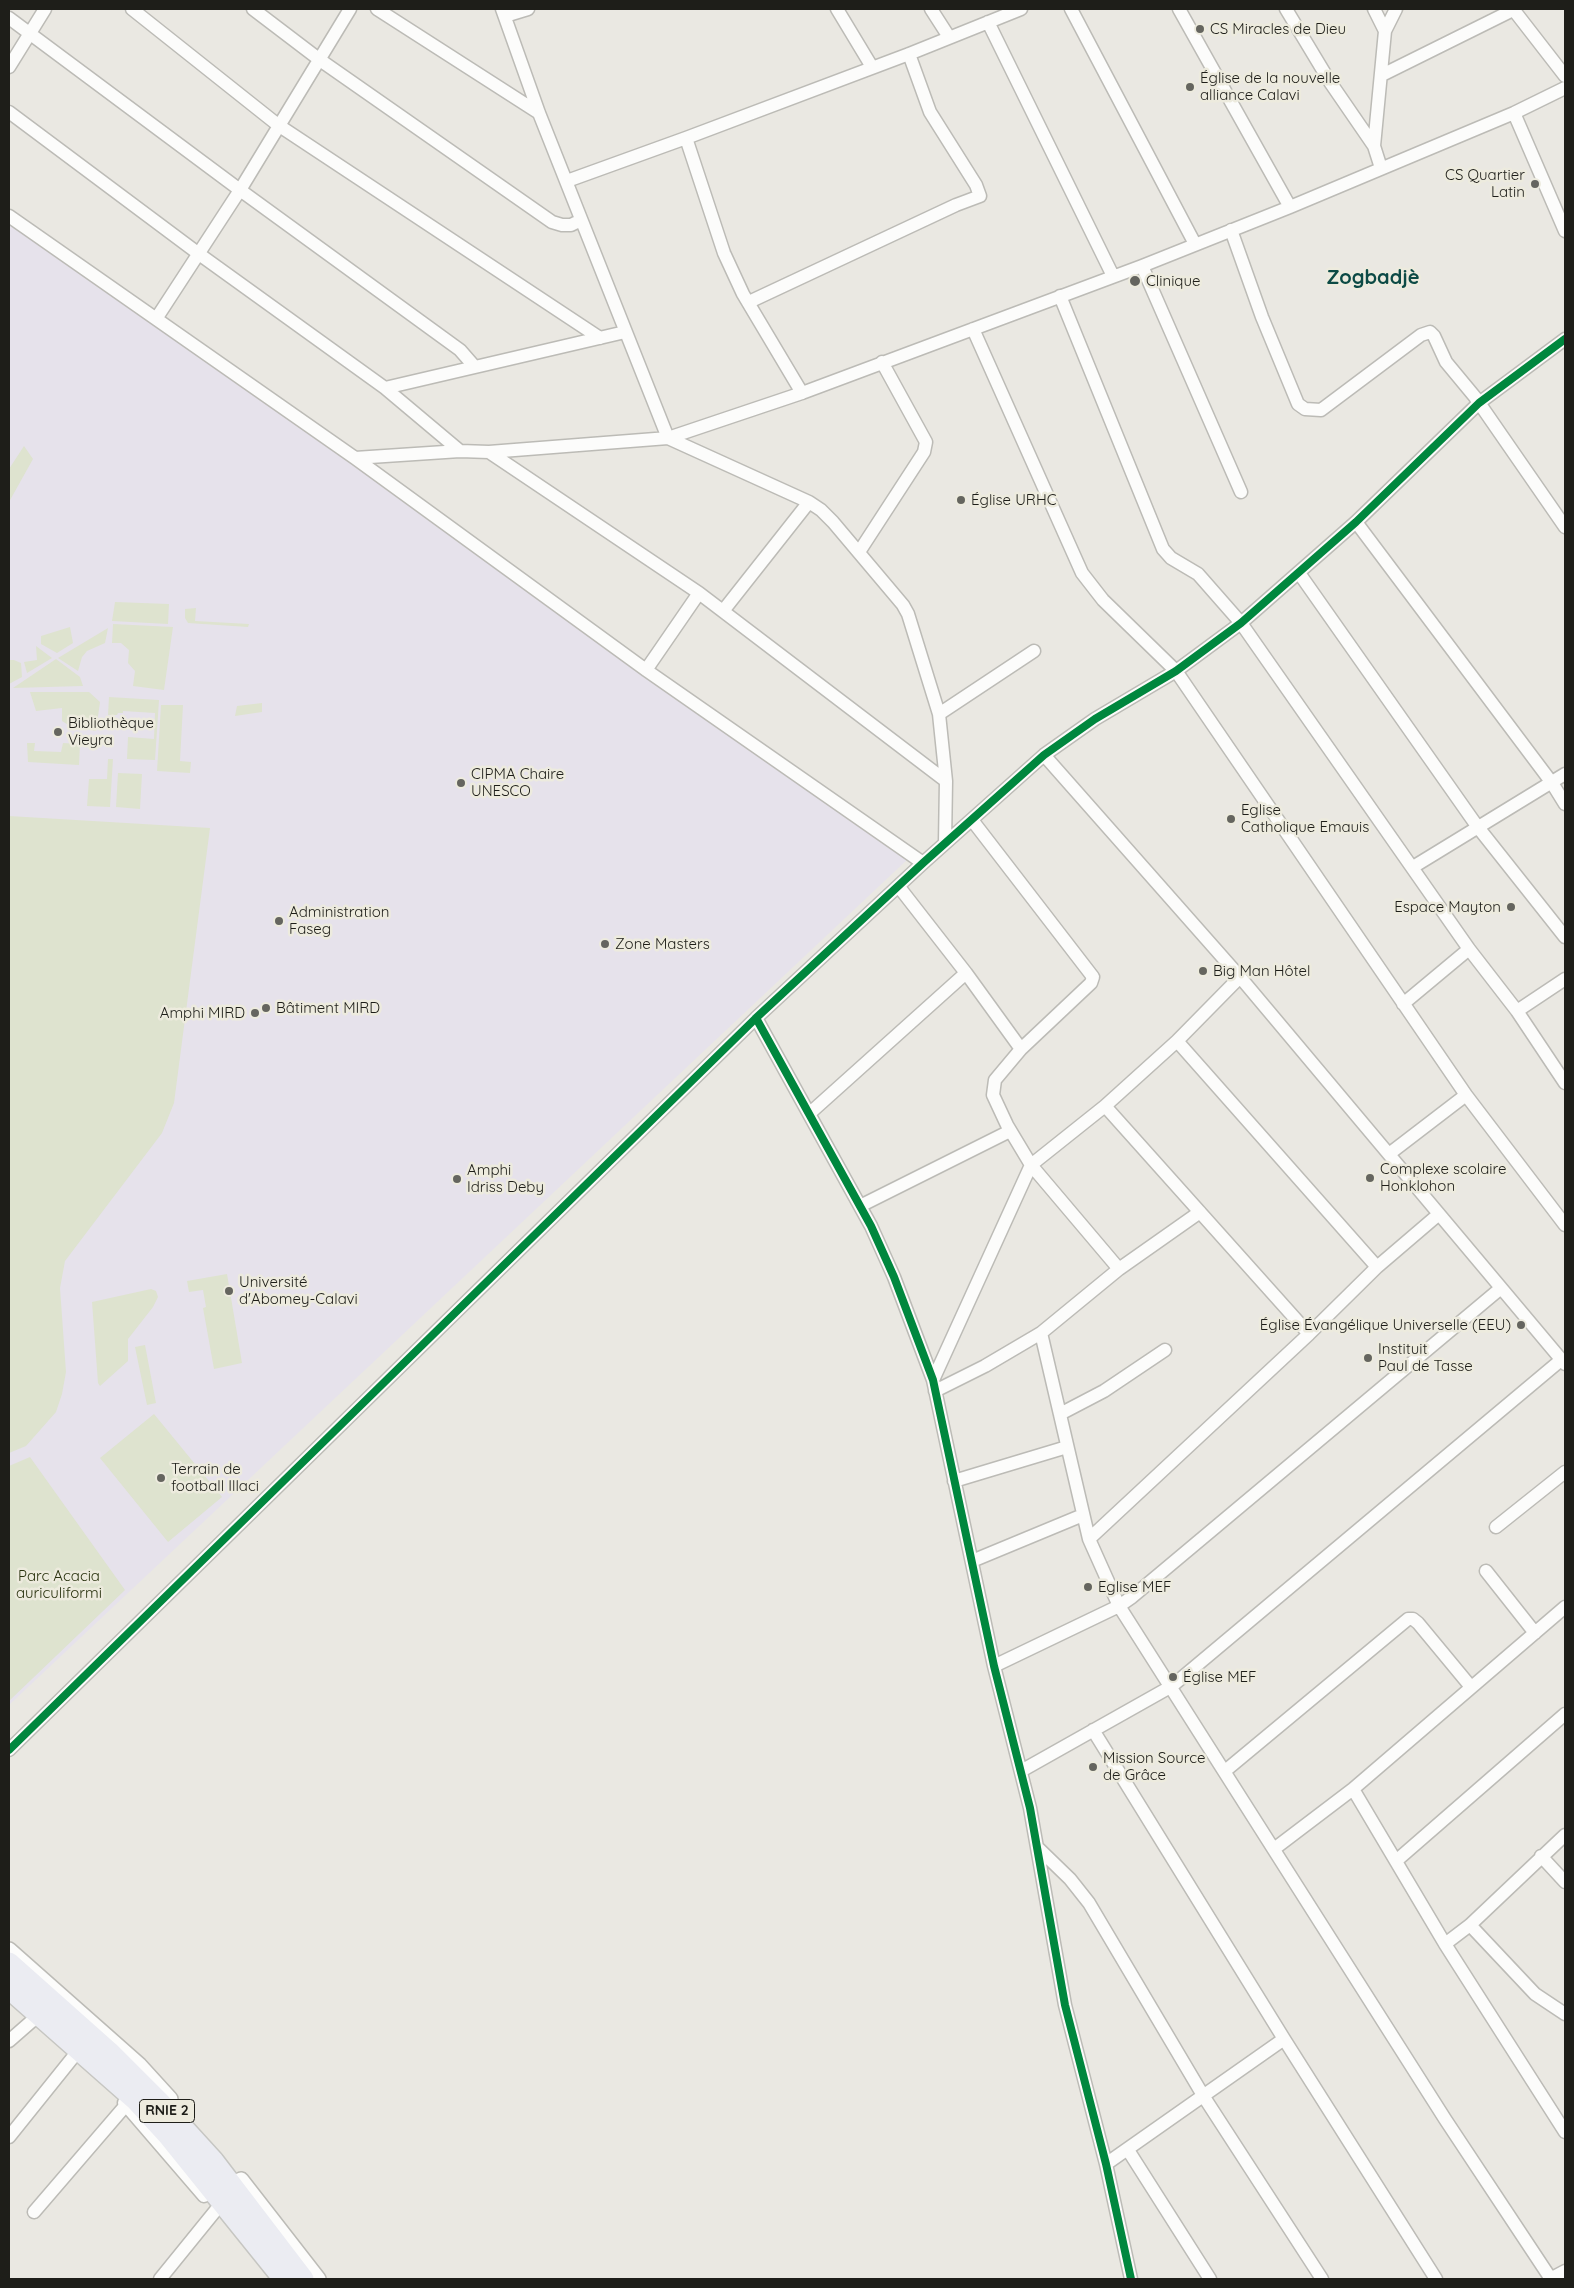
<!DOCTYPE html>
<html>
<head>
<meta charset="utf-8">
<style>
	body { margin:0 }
	#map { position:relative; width:1574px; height:2288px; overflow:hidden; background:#eae8e2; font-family:Quicksand,sans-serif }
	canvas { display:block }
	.frame { position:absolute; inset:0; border:10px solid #1e1e19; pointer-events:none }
</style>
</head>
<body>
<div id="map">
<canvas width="1574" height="2288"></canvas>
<div class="frame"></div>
</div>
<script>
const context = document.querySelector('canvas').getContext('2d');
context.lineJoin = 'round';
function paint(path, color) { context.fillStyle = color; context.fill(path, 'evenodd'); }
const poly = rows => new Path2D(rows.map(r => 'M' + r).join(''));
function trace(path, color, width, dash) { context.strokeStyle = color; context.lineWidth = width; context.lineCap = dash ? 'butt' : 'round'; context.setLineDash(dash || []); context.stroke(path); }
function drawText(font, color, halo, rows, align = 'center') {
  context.font = font + ' Quicksand,sans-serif'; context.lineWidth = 5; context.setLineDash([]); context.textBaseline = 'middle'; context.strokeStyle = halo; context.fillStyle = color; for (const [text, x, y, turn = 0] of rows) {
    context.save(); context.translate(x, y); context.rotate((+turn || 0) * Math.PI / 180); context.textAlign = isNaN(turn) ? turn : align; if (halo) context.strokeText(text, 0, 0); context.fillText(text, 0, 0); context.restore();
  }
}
paint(poly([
	[9,218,909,858,9,1705]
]), '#e6e2eb');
paint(poly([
	[24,446,33,459,9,502,9,469],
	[115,602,169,604,168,624,112,621],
	[196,608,195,621,249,624,248,627,188,623,185,618,185,609],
	[113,624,173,627,164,690,133,686,135,671,128,663,129,650,121,643,112,643],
	[70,627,73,643,57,653,41,644,41,636],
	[108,628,105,643,87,651,82,657,78,671,58,658],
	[36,646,52,658,27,673,24,662,37,660],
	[56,659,80,677,83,686,13,688],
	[9,660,14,660,21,663,22,677,9,684],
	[30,692,89,692,100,702,96,731,70,726,62,721,62,708,36,711],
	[109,697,159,700,155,760,127,759,128,737,154,739,155,713,123,711,123,713,118,713,117,715,108,715],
	[262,703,262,712,235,716,237,706],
	[161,705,183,705,180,761,191,762,190,773,157,771],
	[27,743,35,743,34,751,61,752,63,743,80,744,79,765,28,762],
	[108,759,113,759,110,807,87,806,89,779,107,779],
	[118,773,142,774,140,809,116,807],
	[9,816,210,828,174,1103,162,1133,65,1261,60,1288,66,1372,62,1394,56,1412,26,1446,9,1453],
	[227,1274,242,1363,214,1369,203,1308,206,1307,203,1290,189,1292,187,1281],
	[151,1289,156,1291,158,1297,153,1307,128,1339,128,1361,100,1386,98,1383,92,1302],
	[145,1345,156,1403,147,1405,135,1347],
	[154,1414,222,1497,168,1542,100,1458],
	[30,1457,125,1590,9,1701,9,1466]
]), '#dee3cf');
const minor = poly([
	[132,9,278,125,600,338],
	[253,9,320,60,552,222,562,225,571,225,581,220],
	[377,9,539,113],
	[502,9,539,113,668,438,809,502,821,510,833,522,903,605,908,614,939,714,946,781,945,843],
	[837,9,872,67],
	[931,9,949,37],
	[1071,9,1195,244],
	[1179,9,1290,207],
	[1286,9,1330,82,1374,146],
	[1374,9,1385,31],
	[1513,9,1565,76],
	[505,16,528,9],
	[9,18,240,190,460,350,474,366],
	[988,22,1113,276],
	[9,67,45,9],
	[1382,75,1513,10],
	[9,112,199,254,385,388,460,451],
	[1514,113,1565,231],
	[686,138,724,253,743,294,802,393],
	[1381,168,1374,146,1385,31,1396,9],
	[567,181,686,138,909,54,1021,9],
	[9,216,355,458,646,670,923,863],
	[1231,230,1262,317,1298,404,1305,409,1321,410,1421,335,1430,332,1434,336,1446,362,1475,397,1565,527],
	[1142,266,1241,492],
	[1060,296,1163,549,1171,558,1198,574,1241,623,1469,949,1517,1011,1565,1083],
	[749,302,956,205,980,196,976,185,930,112,909,54],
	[156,319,240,190,350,9],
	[973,329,1082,573,1103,600,1176,671,1466,1095,1565,1225],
	[385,388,625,332],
	[489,452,699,593,946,781],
	[355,458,460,451,489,452,668,438,802,393,1142,266,1290,207,1514,113,1565,88],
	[1356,522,1552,783,1565,804],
	[859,552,924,452,926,442,882,362],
	[1299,573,1477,826,1565,937],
	[723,611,809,502],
	[646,670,699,593],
	[939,714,1034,651],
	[1044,755,1240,977,1565,1364],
	[972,820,1093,977,1091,983,1021,1049,995,1080,993,1095,1007,1125,1031,1165,1119,1269],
	[1413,867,1565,774],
	[899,887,966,973,1021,1049],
	[1403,1004,1469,949],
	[1517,1011,1565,979],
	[756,1018,871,1226,894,1277,933,1380,994,1666,1030,1808,1065,2005,1106,2164,1131,2279],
	[1177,1041,1377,1267],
	[1105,1106,1309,1334],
	[810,1113,966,973],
	[1389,1154,1466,1095],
	[860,1206,1010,1131],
	[1041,1333,1089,1539,1119,1606,1445,2119,1551,2279],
	[933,1380,1031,1165,1105,1106,1177,1041,1240,977],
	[935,1391,985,1366,1041,1333,1119,1269,1200,1212],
	[1060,1414,1104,1391,1165,1350],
	[954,1481,1067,1447],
	[1496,1527,1565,1472],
	[1089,1539,1309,1334,1377,1267,1439,1214],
	[972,1561,1083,1515],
	[1486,1571,1535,1633],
	[994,1666,1119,1606,1132,1597,1501,1288],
	[1093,1730,1284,2039,1436,2279],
	[9,1750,756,1018,923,863,1044,755,1095,719,1176,671,1241,623,1356,522,1479,403,1565,339],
	[1021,1771,1172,1686,1561,1360],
	[1225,1771,1408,1619,1413,1619,1418,1623,1471,1687],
	[1353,1789,1445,1944,1565,2132],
	[1038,1848,1070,1879,1089,1903,1204,2097,1322,2279],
	[1274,1849,1353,1789,1565,1607],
	[1541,1856,1565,1882],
	[1396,1861,1565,1714],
	[1470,1925,1535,1994,1565,2014],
	[1445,1944,1470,1925,1565,1835],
	[9,2041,33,2020],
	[124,2103,204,2196],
	[9,2137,74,2056],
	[1128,2150,1210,2279],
	[1106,2164,1284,2039],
	[34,2212,126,2105],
	[160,2279,216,2210],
	[1550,2279,1565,2271]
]);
const tertiary = poly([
	[9,1950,139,2065,170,2099],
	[241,2180,318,2279]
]);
const trunk = poly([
	[9,1963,109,2052,161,2104,213,2161,303,2279],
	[9,1988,135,2099,168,2135,284,2279]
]);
trace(minor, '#bcbbb6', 15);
trace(tertiary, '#bcbbb6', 18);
trace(trunk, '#c6c6c2', 24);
trace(minor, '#fcfcfb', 12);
trace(tertiary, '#fcfcfb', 15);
trace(trunk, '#ebecf2', 21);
trace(poly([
	[756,1018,871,1226,894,1277,933,1380,994,1666,1030,1808,1065,2005,1106,2164,1131,2279],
	[9,1750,756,1018,923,863,1044,755,1095,719,1176,671,1241,623,1356,522,1479,403,1565,339]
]), '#00873e', 8);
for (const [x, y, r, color] of [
	[1200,29,5,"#65655f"],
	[1190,87,5,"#65655f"],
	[1535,184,5,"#65655f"],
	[1135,281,6,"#65655f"],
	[961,500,5,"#65655f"],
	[58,732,5,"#65655f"],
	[461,783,5,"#65655f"],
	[1231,819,5,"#65655f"],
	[1511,907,5,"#65655f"],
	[279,921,5,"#65655f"],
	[605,944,5,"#65655f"],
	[1203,971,5,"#65655f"],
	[266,1008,5,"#65655f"],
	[255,1013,5,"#65655f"],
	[1370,1178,5,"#65655f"],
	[457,1179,5,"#65655f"],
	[229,1291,5,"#65655f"],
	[1521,1325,5,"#65655f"],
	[1368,1358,5,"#65655f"],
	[161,1478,5,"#65655f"],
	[1088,1587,5,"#65655f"],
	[1173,1677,5,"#65655f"],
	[1093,1767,5,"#65655f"]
]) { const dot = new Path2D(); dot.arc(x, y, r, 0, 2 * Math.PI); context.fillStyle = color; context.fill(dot); trace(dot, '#edebde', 2); }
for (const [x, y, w] of [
	[167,2111,55]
]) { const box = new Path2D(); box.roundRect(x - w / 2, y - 11.5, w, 23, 4); context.fillStyle = '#edebde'; context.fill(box); trace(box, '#1e1e19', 1); }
drawText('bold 14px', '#1e1e19', null, [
	["RNIE 2",167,2111]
]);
drawText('15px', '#1e1e19', '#edebde', [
	["CS Miracles de Dieu",1210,29],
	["Église de la nouvelle",1200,78],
	["alliance Calavi",1200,95],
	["CS Quartier",1525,175,"right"],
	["Latin",1525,192,"right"],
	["Clinique",1146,281],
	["Église URHC",971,500],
	["Bibliothèque",68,723],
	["Vieyra",68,740],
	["CIPMA Chaire",471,774],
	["UNESCO",471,791],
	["Eglise",1241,810],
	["Catholique Emauis",1241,827],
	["Espace Mayton",1501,907,"right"],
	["Administration",289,912],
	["Faseg",289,929],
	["Zone Masters",615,944],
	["Big Man Hôtel",1213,971],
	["Bâtiment MIRD",276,1008],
	["Amphi MIRD",245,1013,"right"],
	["Complexe scolaire",1380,1169],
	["Honklohon",1380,1186],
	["Amphi",467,1170],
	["Idriss Deby",467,1187],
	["Université",239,1282],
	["d'Abomey-Calavi",239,1299],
	["Église Évangélique Universelle (EEU)",1511,1325,"right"],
	["Instituit",1378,1349],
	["Paul de Tasse",1378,1366],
	["Terrain de",171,1469],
	["football Illaci",171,1486],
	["Eglise MEF",1098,1587],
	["Église MEF",1183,1677],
	["Mission Source",1103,1758],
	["de Grâce",1103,1775]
], 'left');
drawText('15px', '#29320e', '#edebde', [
	["Parc Acacia",59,1576],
	["auriculiformi",59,1593]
]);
drawText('bold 20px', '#0c4a45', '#edebde', [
	["Zogbadjè",1373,278]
]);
</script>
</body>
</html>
